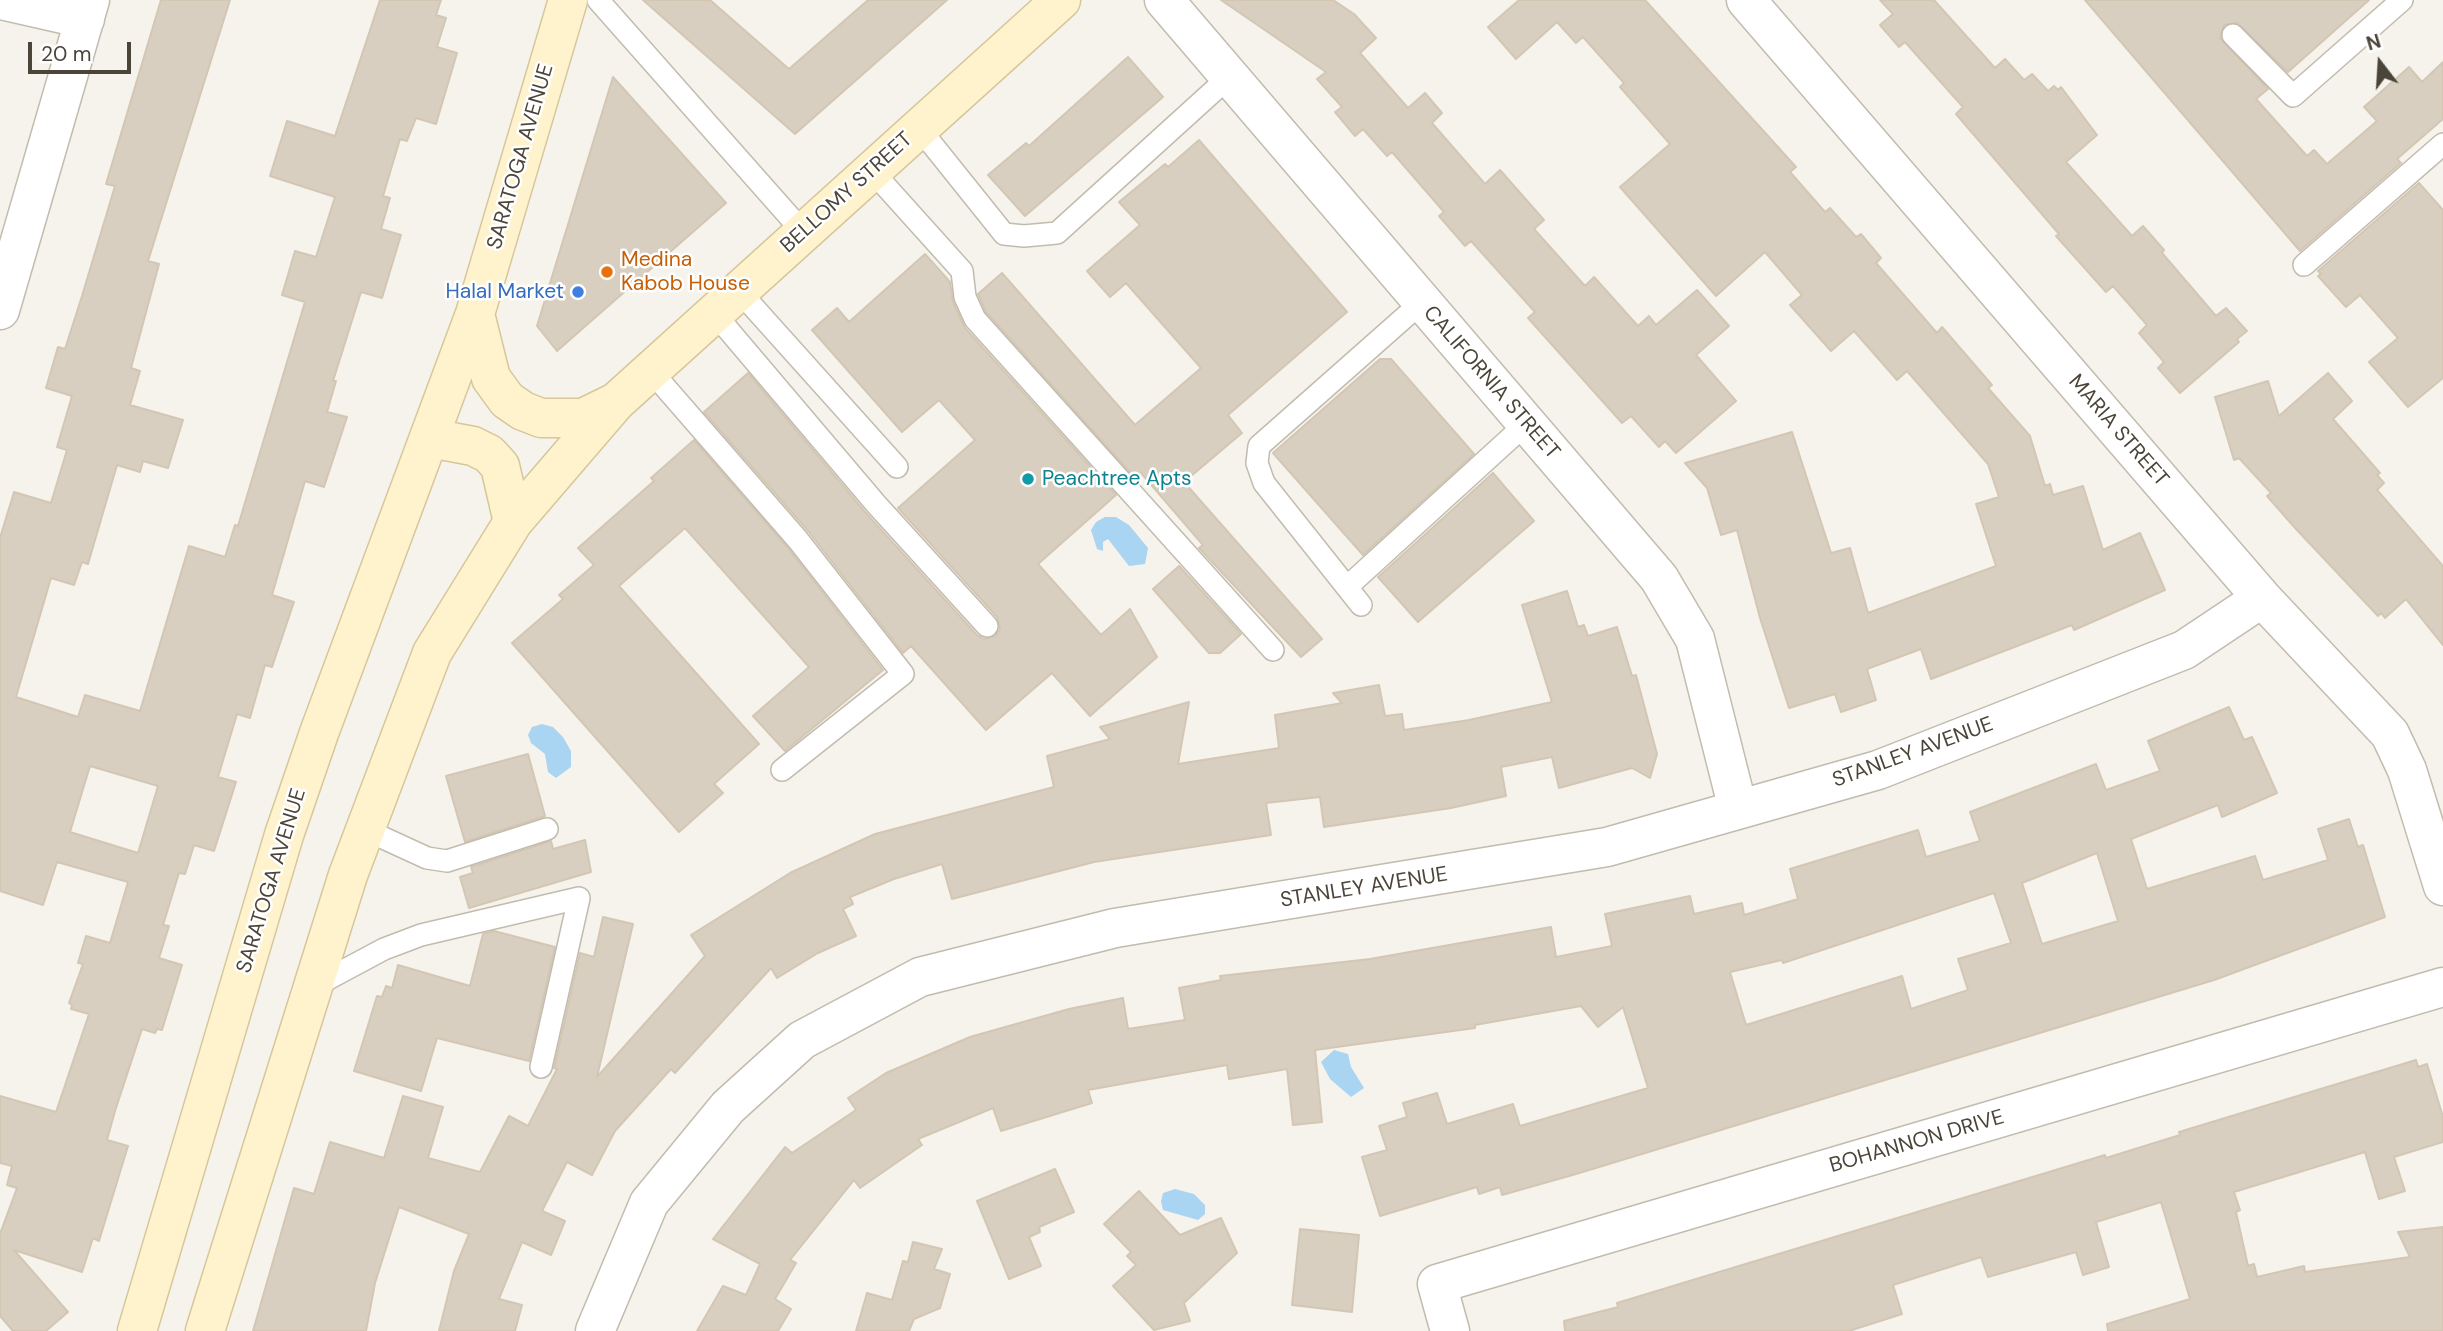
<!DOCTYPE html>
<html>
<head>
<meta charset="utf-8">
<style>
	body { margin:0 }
	#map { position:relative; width:2443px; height:1331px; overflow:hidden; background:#f6f3ec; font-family:"DM Sans",sans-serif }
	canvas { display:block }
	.north { position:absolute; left:2345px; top:28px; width:70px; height:70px; -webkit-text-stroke:5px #fff; paint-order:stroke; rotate:343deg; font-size:19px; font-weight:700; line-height:28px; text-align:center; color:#4b4439 }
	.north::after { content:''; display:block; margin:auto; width:24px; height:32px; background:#4b4439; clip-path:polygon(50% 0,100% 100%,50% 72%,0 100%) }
	.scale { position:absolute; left:28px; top:42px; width:103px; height:32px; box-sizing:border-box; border:4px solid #4b4439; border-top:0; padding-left:9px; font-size:21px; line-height:24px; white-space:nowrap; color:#4b4439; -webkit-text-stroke:5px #fff; paint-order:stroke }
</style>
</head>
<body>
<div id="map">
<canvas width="2443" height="1331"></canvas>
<div class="north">N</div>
<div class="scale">20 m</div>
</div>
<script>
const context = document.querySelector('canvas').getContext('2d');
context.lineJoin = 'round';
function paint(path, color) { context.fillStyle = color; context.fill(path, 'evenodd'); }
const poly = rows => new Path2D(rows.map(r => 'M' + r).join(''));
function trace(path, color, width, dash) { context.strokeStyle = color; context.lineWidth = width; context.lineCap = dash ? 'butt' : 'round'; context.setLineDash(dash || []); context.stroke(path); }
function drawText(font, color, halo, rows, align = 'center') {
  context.font = font + ' "DM Sans",sans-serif'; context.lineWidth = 5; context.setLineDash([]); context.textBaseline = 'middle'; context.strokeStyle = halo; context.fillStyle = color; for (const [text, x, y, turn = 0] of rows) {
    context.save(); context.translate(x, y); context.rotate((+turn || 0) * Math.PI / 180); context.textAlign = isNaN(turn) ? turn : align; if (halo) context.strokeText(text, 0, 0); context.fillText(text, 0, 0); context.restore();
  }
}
paint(poly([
	[1105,517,1116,517,1129,525,1148,548,1145,564,1129,566,1108,539,1103,542,1103,551,1097,549,1091,530,1096,522],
	[542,724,553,727,563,737,571,751,571,767,556,778,548,772,545,754,531,743,528,735,532,727],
	[1334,1050,1348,1054,1351,1067,1364,1088,1351,1097,1330,1079,1321,1062],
	[1175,1189,1194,1194,1205,1205,1205,1214,1198,1220,1163,1210,1161,1201,1163,1193]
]), '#a9d4f2');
const building = poly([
	[161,0,230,0,148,261,159,264,131,368,140,371,130,405,183,420,168,468,143,461,140,472,117,465,88,564,82,562,74,585,51,578,16,697,78,717,85,695,140,711,189,546,225,557,235,525,238,526,305,302,282,295,295,251,316,257,335,197,270,176,287,121,335,136,380,0,441,0,436,15,446,18,437,47,457,53,436,124,416,118,407,141,400,139,383,196,390,198,381,229,401,235,382,298,361,292,333,381,336,381,327,412,347,417,324,487,305,481,272,595,294,602,272,667,265,665,250,718,237,714,218,777,236,782,214,851,194,845,185,874,179,873,163,925,169,926,159,958,182,965,162,1030,157,1029,155,1033,142,1029,115,1111,107,1140,128,1146,99,1241,93,1238,82,1272,14,1250,68,1312,46,1331,13,1331,0,1316,0,1234,17,1188,7,1185,12,1166,0,1163,0,1096,56,1112,89,1014,71,1009,72,1005,69,1003,83,964,78,963,86,936,110,943,128,882,57,862,43,905,0,891,0,538,14,492,51,503,67,450,57,447,72,396,46,388,58,347,65,349,82,296,115,186,106,184,161,0],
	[90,766,158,786,138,853,70,832,90,766],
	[643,0,710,0,789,69,868,0,947,0,795,134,643,0],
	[1221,0,1333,0,1354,14,1376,38,1360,53,1408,108,1425,93,1442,113,1432,123,1485,184,1500,170,1544,220,1534,229,1585,286,1594,277,1638,326,1649,316,1656,325,1697,290,1729,326,1696,355,1736,401,1676,453,1665,441,1659,447,1631,416,1622,423,1528,318,1535,312,1471,241,1465,246,1439,216,1444,212,1392,152,1387,156,1363,129,1355,136,1335,112,1342,107,1317,79,1326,72,1221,0],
	[1519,0,1645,0,1796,167,1790,172,1825,212,1830,208,1856,237,1861,234,1881,258,1876,263,1937,333,1942,327,1992,385,1988,388,2030,436,2045,486,2050,484,2053,495,2083,486,2103,550,2140,533,2165,590,2074,630,2072,625,1931,679,1921,649,1867,669,1876,700,1841,712,1835,694,1789,708,1760,618,1737,530,1721,535,1707,488,1685,463,1792,432,1831,553,1850,548,1868,613,1996,566,1976,504,1999,497,1988,464,1907,371,1897,380,1854,331,1831,351,1790,305,1802,295,1765,252,1716,296,1620,187,1670,144,1620,87,1624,83,1583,37,1576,43,1557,22,1516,59,1488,27,1519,0],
	[1880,0,1934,0,1995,68,2005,59,2024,80,2032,74,2048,91,2054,86,2058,90,2061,87,2097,135,2066,162,2132,236,2143,226,2164,250,2162,253,2216,316,2226,308,2247,331,2237,339,2239,342,2180,393,2158,368,2164,362,2139,333,2147,325,2113,286,2106,292,2056,236,2059,234,1956,114,1963,107,1905,42,1899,47,1880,25,1893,14,1880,0],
	[2085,0,2369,0,2288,72,2237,23,2224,25,2220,38,2268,89,2256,99,2307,156,2314,150,2327,164,2377,121,2364,107,2409,67,2422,82,2443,62,2443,119,2397,159,2401,163,2300,251,2085,0],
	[1128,57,1163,97,1025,216,988,175,1026,143,1029,146,1128,57],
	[613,77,726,203,557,351,537,326,613,77],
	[1199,140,1347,312,1228,415,1242,433,1184,482,1322,639,1301,657,1199,548,1203,545,1141,473,1135,478,986,312,978,294,1002,273,1135,425,1201,368,1126,283,1110,297,1087,271,1140,225,1119,202,1165,164,1168,167,1199,140],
	[2419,183,2443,210,2443,378,2408,407,2369,362,2398,338,2360,295,2346,307,2318,276,2321,274,2318,271,2419,183],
	[925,254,950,282,953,302,965,328,1116,495,1038,564,1101,635,1130,609,1157,657,1090,716,1052,673,986,730,911,646,903,653,808,531,704,412,748,373,866,513,977,635,984,639,995,636,1000,629,997,617,898,508,975,440,939,400,902,432,812,330,837,308,849,322,925,254],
	[1380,359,1391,359,1474,454,1363,555,1273,453,1380,359],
	[2328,373,2352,401,2333,419,2380,473,2377,475,2384,483,2377,490,2443,566,2443,645,2406,599,2385,618,2381,613,2378,616,2296,529,2267,496,2271,493,2239,458,2234,460,2215,397,2268,381,2279,416,2328,373],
	[694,440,788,548,883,670,785,751,753,716,809,667,685,528,619,586,759,744,714,784,723,793,679,832,512,643,563,599,559,595,594,565,578,548,654,481,651,478,694,440],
	[1493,473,1534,521,1418,622,1378,577,1493,473],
	[1179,566,1241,634,1220,653,1209,653,1153,589,1179,566],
	[1567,591,1578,627,1584,625,1588,636,1617,627,1632,676,1636,675,1657,754,1650,778,1632,768,1559,788,1552,757,1501,767,1506,796,1451,808,1324,827,1320,797,1266,803,1271,835,1094,862,952,899,942,864,894,879,850,897,853,904,843,909,856,936,818,953,777,978,771,968,675,1073,671,1069,615,1131,592,1175,567,1162,542,1211,565,1221,551,1255,522,1242,499,1299,522,1305,515,1331,439,1331,454,1271,469,1234,399,1207,375,1283,366,1331,253,1331,294,1188,314,1194,330,1142,384,1158,403,1096,443,1107,428,1158,480,1172,509,1116,528,1126,557,1069,554,1068,580,953,594,957,603,917,633,924,597,1077,705,956,691,935,790,873,875,834,1054,787,1047,756,1110,739,1100,727,1189,702,1178,764,1279,748,1275,715,1342,703,1333,693,1379,685,1385,716,1402,714,1404,730,1469,720,1552,702,1522,605,1567,591],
	[2229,707,2244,740,2252,737,2277,793,2222,817,2218,805,2131,839,2147,889,2255,856,2263,880,2328,860,2318,829,2349,819,2358,847,2363,845,2385,917,2214,980,1576,1174,1502,1195,1500,1187,1479,1194,1477,1187,1380,1216,1362,1157,1387,1150,1379,1126,1407,1117,1403,1103,1437,1093,1447,1124,1513,1104,1520,1126,1648,1088,1623,1007,1598,1027,1581,1006,1475,1025,1475,1028,1315,1050,1322,1122,1293,1125,1287,1069,1229,1079,1227,1065,1088,1090,1092,1103,1001,1131,993,1108,918,1139,922,1145,860,1188,854,1180,790,1260,796,1263,775,1299,791,1309,778,1331,697,1331,723,1286,746,1295,760,1264,713,1239,785,1147,792,1153,856,1110,848,1098,886,1073,970,1037,1069,1009,1123,998,1128,1029,1185,1020,1179,988,1221,980,1220,976,1370,959,1551,927,1556,957,1612,946,1605,914,1690,896,1694,914,1742,903,1744,915,1798,899,1790,869,1918,830,1926,857,1980,841,1970,812,2096,764,2106,790,2160,771,2148,741,2229,707],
	[2097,853,2118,921,2042,944,2022,883,2097,853],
	[1994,893,2011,943,1958,959,1968,990,1911,1009,1902,976,1746,1025,1730,972,1782,960,1783,963,1994,893],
	[528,754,545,816,465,842,446,776,528,754],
	[585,840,591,872,469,908,460,877,473,873,471,867,551,841,553,849,585,840],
	[494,931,555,947,529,1061,437,1038,421,1091,354,1071,377,996,382,997,386,986,392,988,398,965,470,986,483,934,494,931],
	[2416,1060,2418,1067,2427,1064,2443,1117,2443,1142,2394,1157,2405,1191,2379,1199,2365,1152,2234,1192,2240,1210,2236,1212,2248,1266,2254,1264,2257,1277,2304,1266,2305,1272,2410,1257,2398,1232,2443,1227,2443,1331,2108,1331,2107,1324,2190,1299,2161,1202,2096,1222,2109,1267,2083,1275,2076,1252,1988,1277,1981,1257,1893,1285,1902,1314,1849,1331,1565,1331,1564,1321,1618,1307,1617,1303,2105,1155,2106,1158,2180,1135,2179,1132,2416,1060],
	[1055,1169,1074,1212,1039,1227,1040,1232,1029,1237,1041,1266,1009,1279,977,1201,1055,1169],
	[1139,1191,1180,1235,1221,1218,1237,1253,1184,1303,1190,1321,1154,1330,1113,1286,1136,1265,1127,1256,1131,1252,1104,1224,1139,1191],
	[1300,1229,1359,1235,1352,1312,1292,1305,1300,1229],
	[913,1242,942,1249,934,1269,950,1274,940,1308,914,1319,909,1331,856,1331,867,1293,892,1300,903,1261,908,1262,913,1242]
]);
paint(building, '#d8cfc1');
trace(building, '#d3c7b4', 2);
const service = poly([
	[598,0,804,233],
	[2233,35,2293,96,2402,0],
	[919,128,1004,234,1024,236,1057,233,1229,77],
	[872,171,962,271,965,297,975,319,1273,650],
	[2304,265,2443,144],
	[739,291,897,467],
	[714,313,876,504,987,626],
	[651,371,798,540,903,674,782,770],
	[1347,587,1527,423],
	[1361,605,1264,483,1257,463,1259,446,1422,302],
	[366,830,427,858,447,861,547,829],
	[313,987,384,949,421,935,579,898,541,1067]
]);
const minor = poly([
	[1,0,85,19],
	[1164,0,1659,578,1695,639,1738,809],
	[1746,0,2262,598,2390,734,2407,770,2443,886],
	[0,310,90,0],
	[595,1331,649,1203,728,1107,802,1040,920,977,1115,928,1607,847,1878,770,2184,650,2262,598],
	[1450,1331,1437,1284,2443,987]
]);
const secondary = poly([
	[475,314,491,378,507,400,523,411,541,418,583,418,616,402],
	[430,438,473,446,489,454,500,466,513,522],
	[137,1331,284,835,319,733,475,314,568,0],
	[205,1331,348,875,432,653,513,522,616,402,1061,0]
]);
trace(service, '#c2bbae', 24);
trace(minor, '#c2bbae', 41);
trace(secondary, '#d6c79b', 41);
trace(service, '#fff', 21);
trace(minor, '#fff', 38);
trace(secondary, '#fff3cd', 38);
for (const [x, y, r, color] of [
	[607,272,7,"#e8710a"],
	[578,292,7,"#3f7fe0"],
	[1028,479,7,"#0f9aa8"]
]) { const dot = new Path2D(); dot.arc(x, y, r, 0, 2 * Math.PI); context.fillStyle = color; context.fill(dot); trace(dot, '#fff', 2.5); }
drawText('21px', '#4b4439', '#fff', [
	["SARATOGA AVENUE",521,157,-74],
	["BELLOMY STREET",847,193,-42],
	["CALIFORNIA STREET",1491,383,49],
	["MARIA STREET",2118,431,49],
	["STANLEY AVENUE",1913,753,-20],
	["SARATOGA AVENUE",272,881,-73],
	["STANLEY AVENUE",1364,888,-9],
	["BOHANNON DRIVE",1917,1142,-16]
]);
drawText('21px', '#c56008', '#fff', [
	["Medina",621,260],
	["Kabob House",621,284]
], 'left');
drawText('21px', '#366cbe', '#fff', [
	["Halal Market",564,292]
], 'right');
drawText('21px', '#0d838f', '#fff', [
	["Peachtree Apts",1042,479]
], 'left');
</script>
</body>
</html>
